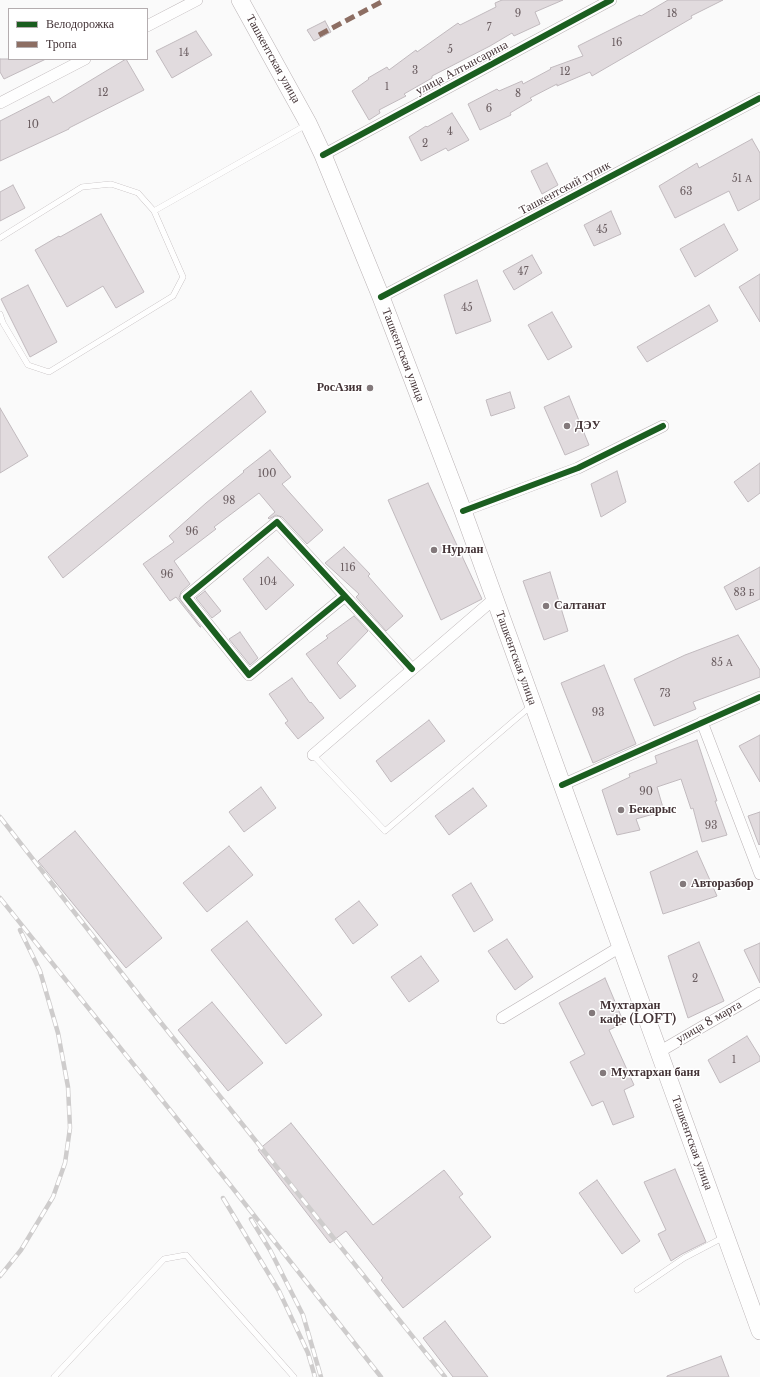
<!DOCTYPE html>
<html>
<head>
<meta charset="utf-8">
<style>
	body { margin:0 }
	#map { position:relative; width:760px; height:1377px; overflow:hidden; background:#fafafa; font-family:"Libre Baskerville",serif }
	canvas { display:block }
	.legend { position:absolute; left:8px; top:8px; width:140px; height:52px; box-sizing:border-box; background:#fff; border:1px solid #b4adaf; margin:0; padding:5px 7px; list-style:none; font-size:12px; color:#433336 }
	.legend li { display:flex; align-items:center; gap:8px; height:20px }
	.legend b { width:20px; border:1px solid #b4adaf }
</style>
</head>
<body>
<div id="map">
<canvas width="760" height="1377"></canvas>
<ul class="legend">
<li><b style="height:5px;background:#1b5e20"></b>Велодорожка</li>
<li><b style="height:5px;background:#8d6e63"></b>Тропа</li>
</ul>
</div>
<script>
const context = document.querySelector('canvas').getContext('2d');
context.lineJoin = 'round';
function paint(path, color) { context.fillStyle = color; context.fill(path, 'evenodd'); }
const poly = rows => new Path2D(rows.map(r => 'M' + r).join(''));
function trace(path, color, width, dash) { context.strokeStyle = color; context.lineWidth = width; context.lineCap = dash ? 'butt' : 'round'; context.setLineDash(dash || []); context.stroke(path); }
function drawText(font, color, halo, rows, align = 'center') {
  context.font = font + ' "Libre Baskerville",serif'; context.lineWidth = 3; context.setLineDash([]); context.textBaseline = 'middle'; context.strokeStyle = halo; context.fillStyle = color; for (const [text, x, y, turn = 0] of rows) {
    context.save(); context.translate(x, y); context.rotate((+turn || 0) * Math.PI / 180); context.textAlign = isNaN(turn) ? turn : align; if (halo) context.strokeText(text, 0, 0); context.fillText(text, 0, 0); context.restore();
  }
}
const building = poly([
	[502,0,563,0,535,12,540,24,514,36,512,33,490,46,432,76,432,78,404,94,406,96,379,110,380,113,369,120,352,91,369,79,368,78,387,67,389,70,416,50,417,52,458,23,460,25,496,7,495,3,502,0],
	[668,0,723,0,691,16,692,18,592,76,590,72,557,86,557,84,530,98,532,100,510,113,511,115,480,130,468,104,497,89,499,91,522,81,523,84,551,69,550,68,583,56,578,46,640,15,641,16,668,0],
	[325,21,331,32,314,41,307,30,325,21],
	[196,31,212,55,172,78,156,51,196,31],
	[0,59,46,59,4,79,0,72,0,59],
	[126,59,144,90,69,128,69,129,0,161,0,121,49,96,53,103,126,59],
	[452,113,469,140,448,151,446,148,421,161,409,137,426,126,427,127,452,113],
	[752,139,760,153,760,199,738,211,729,191,675,218,659,186,697,163,699,168,752,139],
	[547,163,558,185,542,194,531,171,547,163],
	[13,185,25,208,0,221,0,192,13,185],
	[611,211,621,234,594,246,584,225,611,211],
	[101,214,144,292,116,308,103,286,67,307,35,250,59,236,60,237,101,214],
	[724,224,738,250,695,277,680,249,724,224],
	[532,255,542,273,514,290,503,271,532,255],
	[760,274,760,322,739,287,760,274],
	[477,280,491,321,456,334,444,295,477,280],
	[28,285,57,342,30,357,1,299,28,285],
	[709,305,718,321,647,362,637,347,709,305],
	[552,312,572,347,548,360,528,325,552,312],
	[251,391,266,412,63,578,48,557,251,391],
	[510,392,515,408,491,416,486,400,510,392],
	[569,396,589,445,565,455,544,407,569,396],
	[0,408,28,456,0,473,0,408],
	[270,450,291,477,282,484,323,530,307,544,282,517,276,515,269,519,268,518,275,512,259,493,214,527,216,529,174,561,190,584,181,592,179,598,201,627,200,627,176,597,170,601,143,564,174,542,169,536,206,503,244,472,243,471,270,450],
	[760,463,760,493,748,502,734,482,760,463],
	[617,471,626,502,601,517,591,484,617,471],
	[428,483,482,599,441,620,388,500,428,483],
	[344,547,370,574,368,576,403,616,386,631,356,597,359,594,325,563,344,547],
	[268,557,294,585,266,610,243,579,268,557],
	[760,567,760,599,736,610,724,587,760,567],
	[550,572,568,631,544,640,523,581,550,572],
	[205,591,221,611,212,618,196,598,205,591],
	[354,616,368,631,337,663,356,686,340,699,306,654,328,638,326,636,354,616],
	[240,632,258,658,250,665,229,639,240,632],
	[738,635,760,670,760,677,693,702,696,709,654,726,634,679,685,655,738,635],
	[604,665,636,744,593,763,561,683,604,665],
	[292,678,310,703,311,702,324,718,298,739,285,723,288,721,269,694,292,678],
	[429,720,445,741,391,782,376,761,429,720],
	[760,735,760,782,739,746,760,735],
	[697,740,717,801,715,801,727,835,702,842,693,808,691,809,681,779,657,787,664,811,636,819,640,830,617,835,602,790,630,777,629,774,657,763,655,756,697,740],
	[261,787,276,808,244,832,229,812,261,787],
	[473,788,487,806,449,835,435,816,473,788],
	[760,812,760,844,759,845,748,816,760,812],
	[75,831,162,938,126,968,38,861,75,831],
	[229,846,253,875,207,912,183,883,229,846],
	[697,851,717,896,663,914,650,872,697,851],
	[471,883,493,920,474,932,452,895,471,883],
	[359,901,378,925,353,944,335,919,359,901],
	[247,921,322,1015,286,1044,211,950,247,921],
	[507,939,533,977,515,990,488,951,507,939],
	[699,942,724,1001,688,1018,668,956,699,942],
	[760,943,760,983,744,950,760,943],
	[421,956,439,981,409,1002,391,977,421,956],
	[605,978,624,1023,609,1030,634,1085,624,1090,634,1117,613,1125,603,1101,592,1106,570,1062,585,1054,559,1003,605,978],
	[212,1002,263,1063,228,1091,178,1030,212,1002],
	[747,1036,760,1057,760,1061,720,1083,708,1060,747,1036],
	[291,1123,373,1225,444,1170,463,1194,459,1197,491,1237,403,1308,381,1280,383,1278,346,1231,330,1243,258,1150,291,1123],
	[675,1169,706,1242,682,1254,671,1261,658,1234,666,1230,644,1182,675,1169],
	[597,1180,640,1241,622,1254,579,1193,597,1180],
	[445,1321,488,1377,453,1377,423,1338,445,1321],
	[721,1356,729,1377,667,1377,667,1376,721,1356]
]);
paint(building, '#e1dbde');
trace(building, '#c1babe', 1);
const lane = poly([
	[154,211,306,125],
	[0,238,82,187,111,184,138,193,154,211,183,277,173,296,49,372,28,365,3,323,0,314],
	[313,755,385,831,531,706],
	[637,1290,684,1258,724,1237],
	[54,1377,164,1259,186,1255,294,1377]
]);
const street = poly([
	[147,26,197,0],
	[0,103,85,59],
	[323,155,611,0],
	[381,297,760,98],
	[463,511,578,468,663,426],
	[345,596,249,675,186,597,277,522,345,596,412,669],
	[702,722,760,874],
	[313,755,494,599],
	[562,785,760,697],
	[502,1018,620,947],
	[659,1052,760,993]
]);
const primary = poly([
	[240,0,308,123,323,155,381,297,463,511,760,1331]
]);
trace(lane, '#b9b2b4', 6);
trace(street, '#b9b2b4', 12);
trace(primary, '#b9b2b4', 18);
trace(lane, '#fefefe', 5.5);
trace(street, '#fefefe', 11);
trace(primary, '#fefefe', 17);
const rail = poly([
	[0,817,146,1004,445,1377],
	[0,898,231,1186,381,1377],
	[223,1198,279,1291,308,1353,315,1377],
	[251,1219,270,1250,303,1315,321,1377],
	[0,1276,21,1250,53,1197,65,1163,70,1128,68,1087,58,1033,40,971,20,930]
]);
trace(rail, '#cecccc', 4.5);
trace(rail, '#fff', 3, [9]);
trace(poly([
	[319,35,385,0]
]), '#8d6e63', 5, [10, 5]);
trace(poly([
	[323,155,611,0],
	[381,297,760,98],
	[463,511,578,468,663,426],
	[345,596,249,675,186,597,277,522,345,596,412,669],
	[562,785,760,697]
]), '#1b5e20', 6);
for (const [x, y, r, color] of [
	[370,388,4,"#83797b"],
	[567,426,4,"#83797b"],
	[434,550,4,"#83797b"],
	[546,606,4,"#83797b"],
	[621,810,4,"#83797b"],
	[683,884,4,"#83797b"],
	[592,1013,4,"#83797b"],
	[603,1073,4,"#83797b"]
]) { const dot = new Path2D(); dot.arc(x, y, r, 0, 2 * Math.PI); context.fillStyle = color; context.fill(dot); trace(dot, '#fff', 1.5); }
drawText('10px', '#6a5d60', null, [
	["9",518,14],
	["18",672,14],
	["7",489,28],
	["16",617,43],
	["5",450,50],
	["14",184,53],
	["3",415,71],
	["12",565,72],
	["1",387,87],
	["12",103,93],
	["8",518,94],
	["6",489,109],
	["10",33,125],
	["4",450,132],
	["2",425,144],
	["51 А",742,179],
	["63",686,192],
	["45",602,230],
	["47",523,272],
	["45",467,308],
	["100",267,474],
	["98",229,501],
	["96",192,532],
	["116",348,568],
	["96",167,575],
	["104",268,582],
	["83 Б",744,593],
	["85 А",722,663],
	["73",665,694],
	["93",598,713],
	["90",646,792],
	["93",711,826],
	["2",695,979],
	["1",734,1060]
]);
drawText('12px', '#433336', '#fff', [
	["Ташкентская улица",273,59,61],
	["улица Алтынсарина",462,68,-28],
	["Ташкентский тупик",565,188,-28],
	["Ташкентская улица",403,355,69],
	["Ташкентская улица",516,658,70],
	["улица 8 марта",709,1022,-30],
	["Ташкентская улица",692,1143,70]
]);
drawText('bold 12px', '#433336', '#fff', [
	["РосАзия",362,388,"right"],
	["ДЭУ",575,426],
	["Нурлан",442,550],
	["Салтанат",554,606],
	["Бекарыс",629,810],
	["Авторазбор",691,884],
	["Мухтархан",600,1006],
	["кафе (LOFT)",600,1020],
	["Мухтархан баня",611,1073]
], 'left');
</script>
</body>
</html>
